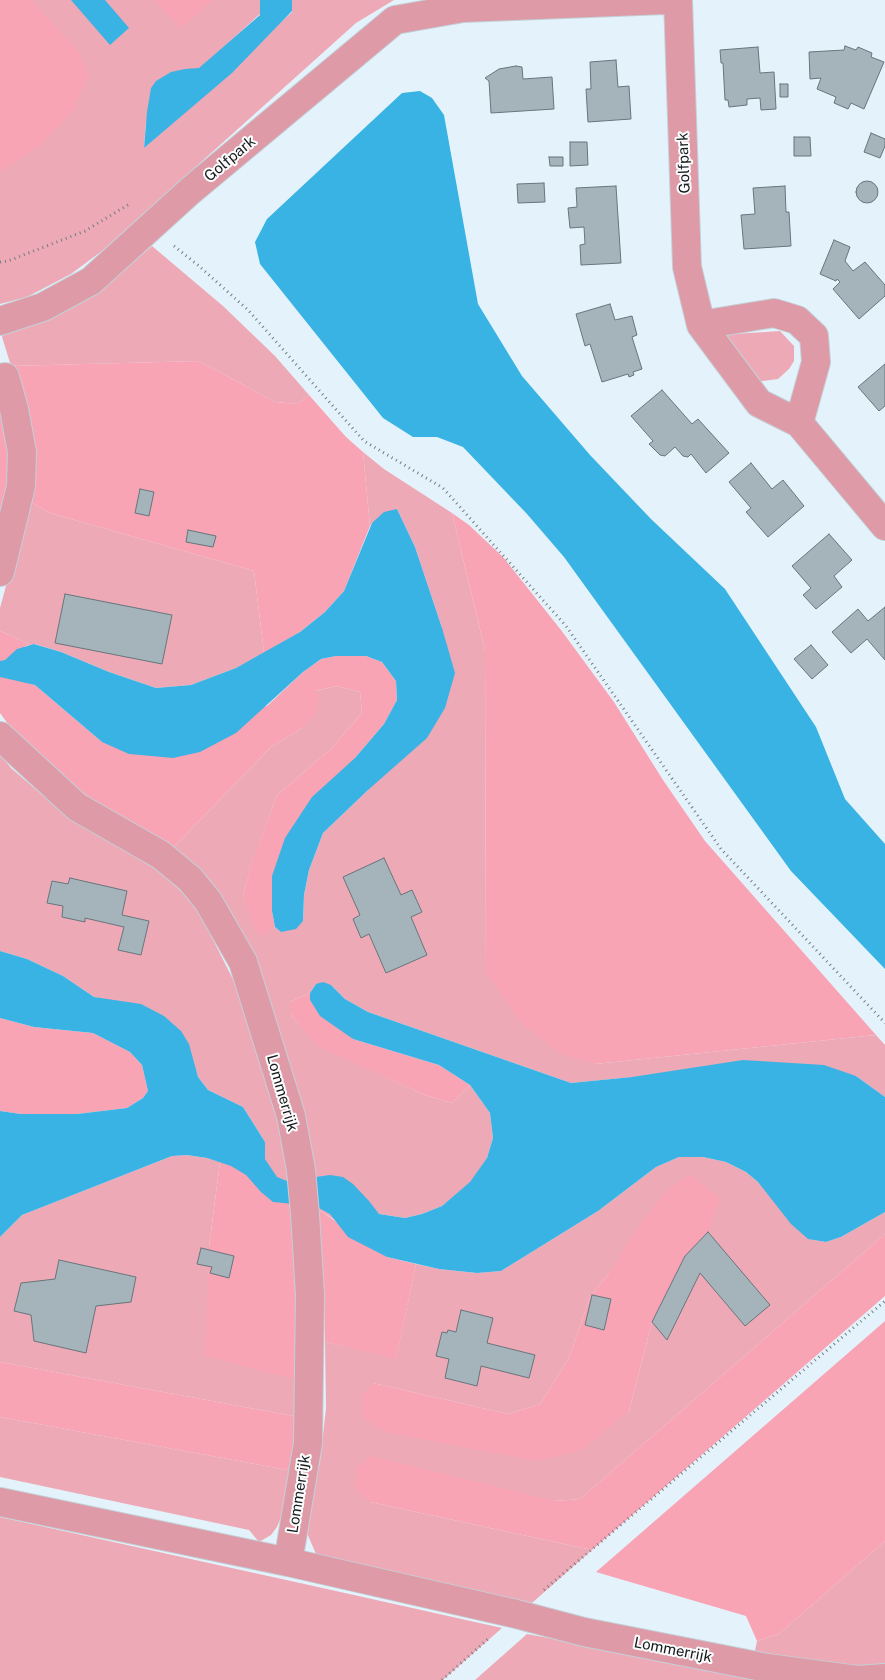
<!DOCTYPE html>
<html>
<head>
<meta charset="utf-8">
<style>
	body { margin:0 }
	canvas { display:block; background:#e4f3fb }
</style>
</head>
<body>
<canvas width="885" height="1680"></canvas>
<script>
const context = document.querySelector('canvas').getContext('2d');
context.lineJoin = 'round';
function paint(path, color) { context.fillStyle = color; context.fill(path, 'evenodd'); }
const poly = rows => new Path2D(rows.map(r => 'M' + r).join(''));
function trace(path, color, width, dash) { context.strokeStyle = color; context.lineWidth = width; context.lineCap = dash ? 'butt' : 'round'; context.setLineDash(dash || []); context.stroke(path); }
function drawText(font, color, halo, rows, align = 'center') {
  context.font = font + ' "Public Sans",sans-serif'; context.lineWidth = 4; context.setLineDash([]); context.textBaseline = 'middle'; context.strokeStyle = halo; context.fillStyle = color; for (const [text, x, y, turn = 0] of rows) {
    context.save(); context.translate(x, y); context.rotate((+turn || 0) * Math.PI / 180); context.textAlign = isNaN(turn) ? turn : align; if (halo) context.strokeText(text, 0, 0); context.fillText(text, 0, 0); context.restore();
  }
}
paint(poly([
	[0,0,265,0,260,14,226,45,146,122,144,148,292,12,292,0,394,0,356,23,102,251,71,274,27,297,0,304],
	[152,246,223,306,275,356,309,395,298,404,275,402,199,361,11,366,2,337,6,328,119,274],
	[780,331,794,346,794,361,789,369,778,379,755,382,718,337,734,334],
	[363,452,384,469,452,513,485,650,486,972,595,1064,876,1035,885,1045,885,1097,856,1076,632,1077,571,1083,368,1012,345,999,331,985,316,984,310,993,290,1002,290,1014,319,1046,425,1095,452,1103,470,1085,490,1113,493,1138,487,1158,471,1182,442,1206,422,1214,405,1218,379,1214,341,1224,318,1209,310,1142,296,1086,268,996,230,920,169,852,271,747,302,728,316,691,337,686,360,692,362,713,331,749,277,795,252,863,243,896,261,936,275,927,281,932,303,921,304,895,309,870,323,833,368,790,442,628,415,547,397,509,372,523,370,526],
	[29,501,50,513,254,571,264,653,236,668,191,685,156,688,109,672,61,652,35,644,31,645,0,631,0,608],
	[0,754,11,768,54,805,160,872,183,893,200,914,246,1005,273,1093,293,1197,256,1173,265,1159,265,1142,243,1107,208,1090,198,1077,193,1062,114,1001,94,997,63,976,27,959,0,951],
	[187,1155,207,1158,220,1162,209,1247,301,1381,299,1417,0,1362,0,1237,22,1215,172,1156],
	[679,1157,703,1157,726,1162,746,1172,758,1182,809,1239,826,1242,841,1237,885,1212,885,1234,580,1499,555,1501,370,1502,592,1550,532,1603,316,1554,307,1533,308,1514,320,1462,326,1408,325,1342,396,1358,416,1264,439,1269,477,1273,501,1271,598,1211,656,1167],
	[708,1232,685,1256,652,1322,629,1411,385,1432,373,1383,508,1414,540,1404,569,1358,590,1297,609,1273],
	[0,1417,293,1471,284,1510,277,1527,271,1535,259,1542,249,1530,0,1477],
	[0,1517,309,1585,502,1628,443,1680,0,1680],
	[885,1541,885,1680,475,1680,527,1634,750,1675,757,1641,779,1634]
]), '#edaab6');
paint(poly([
	[0,0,31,0,79,52,88,75,74,109,42,144,0,171],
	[154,0,213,0,181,28],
	[199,361,275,402,298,404,309,395,346,437,363,452,370,526,344,591,325,612,300,632,264,653,254,571,50,513,29,501,11,366],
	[0,402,12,469,0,520],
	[452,513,469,525,503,557,561,630,614,702,663,780,705,841,876,1035,595,1064,561,1054,521,1023,486,972,485,650],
	[0,631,31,645,25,646,19,680,35,685,102,742,267,706,303,672,321,659,336,656,366,656,382,662,396,681,397,700,384,724,355,758,272,911,275,927,261,937,252,923,243,896,252,862,277,795,331,749,362,713,360,692,337,686,316,691,319,696,315,715,302,728,271,747,169,852,150,836,69,785,29,751,8,724,0,713],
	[310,993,310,1000,353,1039,439,1065,470,1085,452,1103,425,1095,319,1047,290,1014,290,1002],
	[0,1018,34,1027,93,1033,130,1052,142,1065,148,1091,143,1098,127,1108,77,1114,21,1114,0,1111],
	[220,1162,231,1165,293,1197,301,1381,205,1356,209,1247],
	[690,1174,720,1199,708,1232,685,1256,652,1322,629,1411,582,1450,537,1461,385,1432,361,1416,363,1394,373,1383,508,1414,540,1404,569,1358,590,1297,609,1273,644,1219,666,1191],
	[318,1209,387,1257,416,1264,396,1359,325,1342,324,1290],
	[885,1234,885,1296,592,1550,370,1502,355,1489,357,1467,371,1456,555,1501,580,1499],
	[885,1321,885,1541,779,1634,757,1641,746,1616,596,1572],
	[0,1362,299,1417,293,1471,0,1417]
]), '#f8a4b4');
paint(poly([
	[71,0,105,0,129,28,110,45],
	[260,0,292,0,292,11,232,73,144,148,147,112,151,88,156,81,171,72,185,69,199,68,260,15],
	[420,91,432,98,444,115,478,304,522,376,590,455,651,519,725,589,816,727,845,799,885,844,885,969,791,871,564,557,527,514,463,447,437,437,413,437,383,418,260,264,255,242,267,219,402,93],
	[397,509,415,547,442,628,455,673,445,708,427,738,368,790,323,833,309,870,304,895,303,921,296,929,281,932,275,927,272,911,272,876,285,838,312,797,355,758,384,724,397,700,396,681,382,662,366,656,336,656,321,659,303,672,236,733,200,752,173,758,129,754,102,742,35,685,0,677,0,661,5,660,17,649,34,644,61,652,109,672,156,688,191,685,236,668,300,632,325,612,344,591,372,523,384,512],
	[0,951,27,959,63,976,94,997,141,1004,164,1016,181,1031,189,1044,198,1077,208,1090,243,1107,265,1142,265,1159,277,1177,287,1181,330,1175,343,1177,353,1184,369,1201,379,1214,405,1218,422,1214,442,1206,470,1182,487,1158,493,1138,490,1113,470,1085,439,1065,353,1039,320,1016,310,1000,310,993,316,984,323,982,331,985,345,999,368,1012,571,1083,632,1077,743,1060,824,1065,856,1076,885,1097,885,1212,841,1237,826,1242,808,1239,791,1224,758,1182,746,1172,726,1162,703,1157,679,1157,656,1167,598,1211,501,1271,477,1273,439,1269,387,1257,348,1237,330,1214,315,1206,273,1202,261,1192,246,1175,231,1166,207,1158,187,1155,172,1156,22,1215,0,1237,0,1111,21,1114,77,1114,127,1108,143,1098,148,1091,142,1065,130,1052,93,1033,34,1027,0,1018]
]), '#39b3e4');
const building = poly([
	[845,46,856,50,858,47,872,53,871,57,884,62,864,109,851,103,848,109,834,103,836,97,817,89,821,78,810,79,809,52,844,50,845,46],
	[758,47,760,73,774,72,776,109,761,110,760,98,747,99,747,105,729,107,728,100,725,100,723,63,721,63,720,50,758,47],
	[616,60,618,87,629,86,631,119,588,122,586,89,591,89,590,62,616,60],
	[516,66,522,67,523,79,552,77,554,109,491,113,489,81,485,78,499,69,516,66],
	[780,84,788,84,788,97,780,97,780,84],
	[871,133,885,139,885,146,880,158,864,152,871,133],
	[794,137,810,137,811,156,794,156,794,137],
	[570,142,587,142,588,165,570,166,570,142],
	[549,157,563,157,563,166,550,166,549,157],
	'856 192a11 11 0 1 1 22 0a11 11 0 1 1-22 0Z',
	[544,183,545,202,518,203,517,184,544,183],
	[616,186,621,263,581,265,580,245,585,244,584,227,570,228,568,208,577,207,576,188,616,186],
	[785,186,786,212,789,212,791,246,744,249,741,215,755,214,753,188,785,186],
	[834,240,850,247,845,261,853,271,865,262,885,285,885,296,859,319,833,289,840,282,837,279,836,281,820,274,834,240],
	[610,304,615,320,632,316,637,335,632,337,642,369,633,372,634,375,629,377,628,374,602,382,590,344,585,346,576,314,610,304],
	[885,364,885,406,879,411,858,387,885,364],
	[662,390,692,424,698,419,729,453,706,473,691,454,688,457,683,456,675,447,665,456,660,455,649,444,653,441,631,416,662,390],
	[751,463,772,489,783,480,804,506,768,537,746,512,751,508,729,482,751,463],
	[140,489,154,492,149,516,135,513,140,489],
	[188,530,216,536,213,547,186,542,188,530],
	[829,534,852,560,834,576,842,587,816,609,803,595,811,588,792,566,829,534],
	[65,594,172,615,162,664,55,643,65,594],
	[885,607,885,660,867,639,851,653,832,632,858,609,868,621,885,607],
	[811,645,828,665,812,679,794,659,811,645],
	[384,858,401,895,412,890,422,912,411,917,427,955,386,973,369,934,361,938,353,919,360,915,343,877,384,858],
	[70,878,127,891,122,915,149,921,141,955,118,950,124,927,85,918,85,922,62,917,63,906,47,903,52,881,68,884,70,878],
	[708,1232,770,1305,745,1326,700,1273,667,1340,652,1322,685,1256,708,1232],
	[201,1248,234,1256,229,1278,210,1273,212,1267,197,1264,201,1248],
	[59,1260,136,1277,131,1302,96,1306,86,1353,34,1341,31,1315,14,1311,21,1283,55,1279,59,1260],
	[592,1295,611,1299,604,1330,585,1325,592,1295],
	[461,1310,493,1318,487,1343,535,1355,529,1378,481,1366,477,1386,445,1378,449,1359,436,1356,442,1332,447,1333,448,1330,456,1332,461,1310]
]);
paint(building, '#a5b4bb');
trace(building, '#67757c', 1);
const minor = poly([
	[678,0,687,267,701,325,759,403,799,423,885,526],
	[0,321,43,307,91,281,190,191,395,20,463,8,666,0],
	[701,325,774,313,797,320,814,336,816,362,799,423],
	[0,572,21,486,22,452,14,409,5,377],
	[0,736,77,807,161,855,190,879,208,901,243,962,291,1116,301,1170,305,1214,310,1295,308,1443,288,1562,516,1614,584,1632,767,1668,858,1680,885,1678],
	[0,1502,288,1562]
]);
trace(minor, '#c3d0d8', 30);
trace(poly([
	[174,246,199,266,248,310,364,441,443,488,566,626,721,849,885,1023],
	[0,262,8,261,85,231,131,203],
	[544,1590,885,1301],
	[442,1680,488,1639]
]), '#747d83', 3, [1, 4]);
trace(minor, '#de9aa6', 28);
drawText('15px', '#161b1e', '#fdfdfd', [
	["Golfpark",230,159,-40],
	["Golfpark",684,163,-92],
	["Lommerrijk",282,1093,74],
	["Lommerrijk",299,1494,-81],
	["Lommerrijk",673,1650,11]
]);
</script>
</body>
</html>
